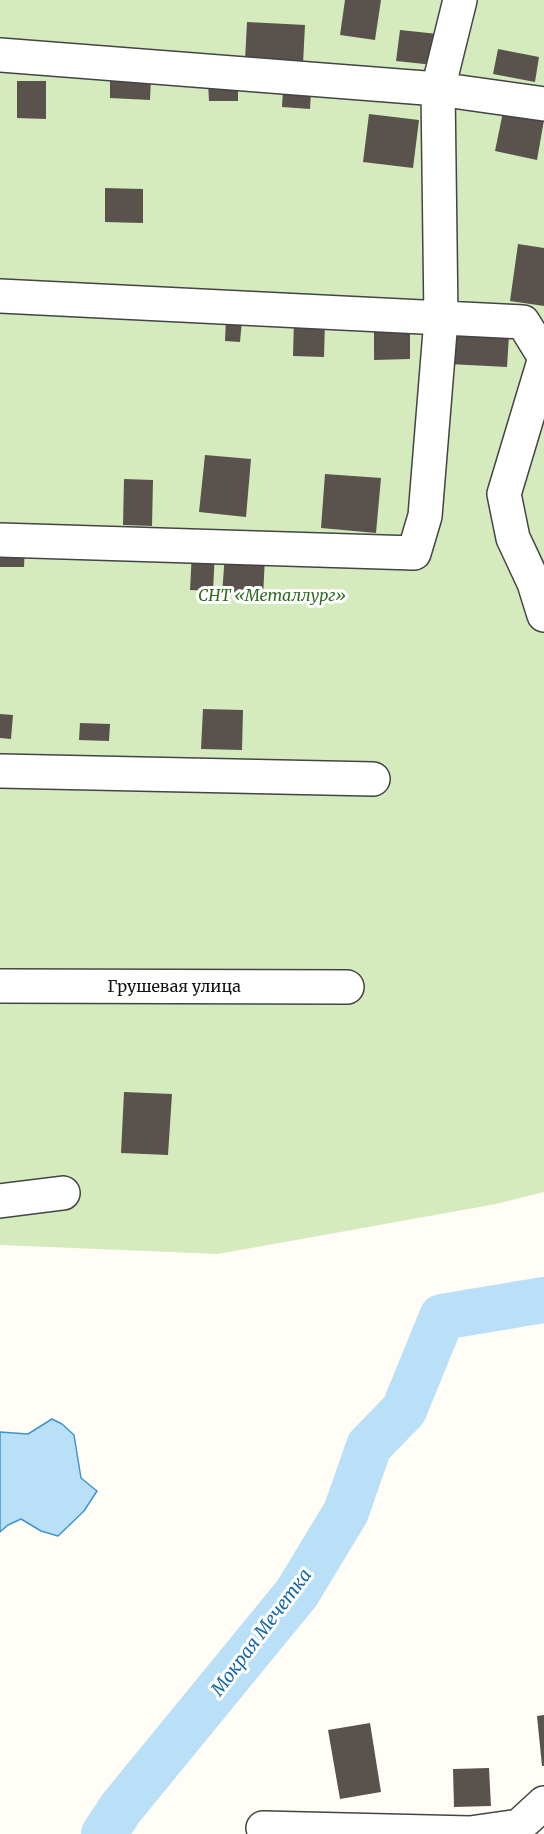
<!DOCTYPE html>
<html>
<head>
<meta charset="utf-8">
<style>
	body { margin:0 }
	canvas { display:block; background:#fffdf5 }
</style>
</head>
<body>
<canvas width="544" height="1834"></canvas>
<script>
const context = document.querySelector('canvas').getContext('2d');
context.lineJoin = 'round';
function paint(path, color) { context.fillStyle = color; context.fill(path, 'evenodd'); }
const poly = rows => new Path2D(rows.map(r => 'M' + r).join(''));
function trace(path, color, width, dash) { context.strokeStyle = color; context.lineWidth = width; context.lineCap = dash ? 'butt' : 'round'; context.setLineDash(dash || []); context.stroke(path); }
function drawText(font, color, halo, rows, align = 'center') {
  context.font = font + ' Merriweather,serif'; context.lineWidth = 6; context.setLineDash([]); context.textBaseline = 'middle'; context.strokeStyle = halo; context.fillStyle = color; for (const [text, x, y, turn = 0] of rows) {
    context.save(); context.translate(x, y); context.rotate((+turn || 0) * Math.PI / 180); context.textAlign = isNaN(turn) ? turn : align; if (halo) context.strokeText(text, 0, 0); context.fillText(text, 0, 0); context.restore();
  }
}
paint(poly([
	[0,0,544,0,544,1192,496,1204,218,1254,0,1245]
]), '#d5ebbd');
const water = poly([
	[52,1419,62,1424,74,1435,81,1478,97,1491,84,1511,58,1536,41,1531,21,1519,8,1525,0,1532,0,1432,28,1434,52,1419]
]);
paint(water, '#b9e0f7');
trace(water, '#3f96cf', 1.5);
trace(poly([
	[104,1834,121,1808,297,1593,346,1512,369,1446,404,1410,442,1317,544,1300]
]), '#b9e0f7', 46);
paint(poly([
	[345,0,381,0,375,40,340,35],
	[247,22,305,25,303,64,245,60],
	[400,30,438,34,434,65,396,61],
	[498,49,539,57,535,82,493,74],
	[110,76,151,77,150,100,110,98],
	[17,81,46,81,46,119,17,118],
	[208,83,238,83,238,101,209,101],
	[283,89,311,91,310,109,282,107],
	[503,112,544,120,537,160,495,151],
	[369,114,419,120,413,168,363,162],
	[105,188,143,189,143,223,105,222],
	[518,244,544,248,544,306,510,301],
	[226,318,242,320,240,342,225,341],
	[294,320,325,321,324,357,293,356],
	[374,328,410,328,410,359,374,360],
	[451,333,509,335,507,367,449,364],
	[205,455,251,459,246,517,199,512],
	[325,474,381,478,376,533,321,528],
	[124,479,153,480,152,526,123,525],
	[0,543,25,543,24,567,0,567],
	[192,551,215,551,213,591,190,590],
	[225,553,265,556,263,598,222,595],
	[203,709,243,710,242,750,201,749],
	[0,714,13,715,11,739,0,738],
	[80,723,110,724,109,741,79,740],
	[124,1092,172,1094,168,1155,121,1153],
	[544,1715,544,1766,542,1766,537,1716],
	[370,1723,381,1792,340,1799,328,1730],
	[489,1768,491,1806,454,1807,453,1769]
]), '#5a524d');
const minor = poly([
	[0,55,438,89,544,104],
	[0,296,523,322,544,356],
	[544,361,504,494,513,538,534,583,544,615],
	[0,540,414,553,425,516,441,319,438,89,460,0],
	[0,771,373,779],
	[0,986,347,987],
	[0,1201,63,1193],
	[263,1828,470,1833,519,1826,544,1803]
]);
trace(minor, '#444', 36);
trace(minor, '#fff', 33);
drawText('italic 16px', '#2f6b1f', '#fff', [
	["СНТ «Металлург»",272,596]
]);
drawText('16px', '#111', '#fff', [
	["Грушевая улица",174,987]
]);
drawText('italic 18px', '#1768a6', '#fff', [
	["Мокрая Мечетка",262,1633,-53]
]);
</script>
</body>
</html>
